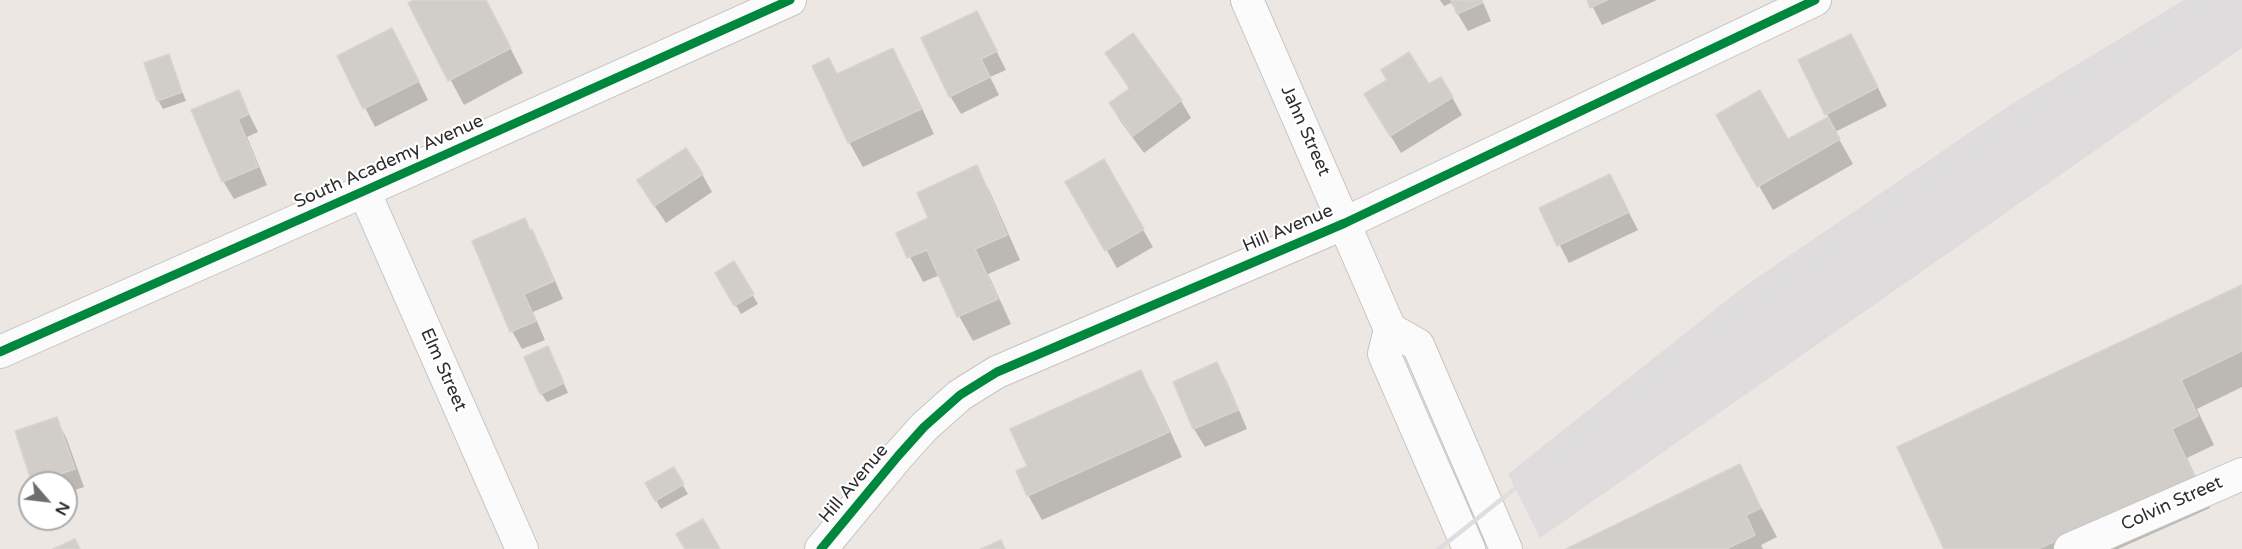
<!DOCTYPE html>
<html>
<head>
<meta charset="utf-8">
<style>
	body { margin:0 }
	#map { position:relative; width:2242px; height:549px; overflow:hidden; background:#ece7e2; font-family:"Varela Round",sans-serif }
	canvas { display:block }
	.north { position:absolute; left:18px; top:471px; width:60px; height:60px; box-sizing:border-box; background:#fff; border:2px solid #ababab; border-radius:50%; rotate:118deg; font-size:16px; font-weight:700; line-height:24px; text-align:center; color:#2d2d2d }
	.north::after { content:''; display:block; margin:auto; width:21px; height:27px; background:#706e6c; clip-path:polygon(50% 0,100% 100%,50% 72%,0 100%) }
</style>
</head>
<body>
<div id="map">
<canvas width="2242" height="549"></canvas>
<div class="north">N</div>
</div>
<script>
const context = document.querySelector('canvas').getContext('2d');
context.lineJoin = 'round';
function paint(path, color) { context.fillStyle = color; context.fill(path, 'evenodd'); }
const poly = rows => new Path2D(rows.map(r => 'M' + r).join(''));
function trace(path, color, width, dash) { context.strokeStyle = color; context.lineWidth = width; context.lineCap = dash ? 'butt' : 'round'; context.setLineDash(dash || []); context.stroke(path); }
function drawText(font, color, halo, rows, align = 'center') {
  context.font = font + ' "Varela Round",sans-serif'; context.lineWidth = 4.5; context.setLineDash([]); context.textBaseline = 'middle'; context.strokeStyle = halo; context.fillStyle = color; for (const [text, x, y, turn = 0] of rows) {
    context.save(); context.translate(x, y); context.rotate((+turn || 0) * Math.PI / 180); context.textAlign = isNaN(turn) ? turn : align; if (halo) context.strokeText(text, 0, 0); context.fillText(text, 0, 0); context.restore();
  }
}
paint(poly([
	[2184,0,2242,0,2242,48,1540,538,1508,474,1742,288,2010,105]
]), '#dfdcde');
paint(poly([
	[417,0,486,0,523,73,464,105,410,4],
	[1440,0,1482,0,1491,21,1468,31,1451,3,1444,6],
	[1589,0,1657,0,1602,25],
	[977,13,1006,70,990,77,999,95,961,114,950,96],
	[402,48,428,100,375,127,339,57],
	[892,50,906,74,934,134,863,167,849,142,838,76],
	[1861,53,1887,106,1835,132,1853,164,1773,210,1718,116,1788,142,1829,118,1800,61],
	[1106,54,1181,101,1191,118,1144,153,1121,122,1110,104,1130,90],
	[168,56,186,101,163,109,158,100],
	[1428,86,1452,97,1462,115,1401,153,1376,112],
	[238,92,258,132,247,137,267,185,234,199,223,181],
	[1103,161,1153,247,1117,268,1067,182],
	[976,167,990,192,1020,260,988,274,1011,324,973,341,959,316,940,275,923,282,898,234,930,219],
	[702,174,712,192,666,223,649,198],
	[1610,176,1638,230,1569,263,1541,209],
	[531,231,541,248,563,299,533,312,545,340,522,349,512,331,474,242],
	[733,263,758,304,741,314,717,273],
	[2242,287,2242,387,2197,409,2214,445,2187,458,2210,508,2118,549,1946,549],
	[553,358,568,393,547,402,541,393],
	[1217,364,1227,382,1247,429,1205,447,1194,429,1175,383],
	[1140,372,1154,396,1182,457,1042,520,1028,495,1029,466],
	[56,419,66,437,84,487,66,493,66,483,34,483,17,432],
	[1739,466,1777,537,1761,545,1763,549,1570,549],
	[673,469,688,494,661,509,647,484]
]), '#0003');
const building = poly([
	[414,0,486,0,511,48,448,81,408,3,414,0],
	[1451,0,1481,0,1482,3,1457,14,1451,0],
	[1587,0,1607,0,1590,8,1587,0],
	[977,11,997,51,981,59,990,77,949,97,921,38,977,11],
	[392,28,419,81,363,109,337,56,392,28],
	[1133,33,1182,100,1133,136,1109,103,1130,88,1105,53,1133,33],
	[1851,34,1878,87,1825,115,1798,60,1851,34],
	[893,48,921,109,848,143,812,66,829,58,837,74,893,48],
	[1409,52,1429,84,1441,77,1453,97,1390,136,1364,94,1387,80,1381,70,1409,52],
	[169,54,182,92,157,101,144,63,169,54],
	[239,90,249,114,238,119,258,167,222,182,191,110,239,90],
	[1760,90,1788,139,1828,117,1840,139,1757,187,1716,115,1760,90],
	[686,148,703,174,654,206,637,180,686,148],
	[1104,159,1144,229,1105,251,1065,182,1104,159],
	[977,165,1007,235,975,249,998,299,957,317,927,250,907,258,896,233,928,218,917,193,977,165],
	[1610,174,1629,212,1557,246,1539,208,1610,174],
	[525,218,530,230,532,229,554,281,524,294,536,321,510,332,472,241,525,218],
	[734,261,754,294,734,306,715,273,734,261],
	[2242,285,2242,351,2181,380,2198,416,2172,429,2195,478,2038,549,1944,549,1897,447,2242,285],
	[548,346,564,383,540,394,524,357,548,346],
	[1217,362,1238,410,1193,429,1173,382,1217,362],
	[1141,370,1169,432,1027,496,1016,471,1027,466,1010,429,1141,370],
	[57,417,75,469,32,483,15,431,57,417],
	[1740,464,1761,508,1746,515,1755,535,1726,549,1566,549,1740,464],
	[674,467,684,484,655,501,645,483,674,467],
	[703,519,720,549,685,549,676,534,703,519],
	[75,539,80,549,53,549,75,539],
	[1001,540,1005,549,981,549,1001,540]
]);
paint(building, '#d1cdc9');
trace(building, '#d7d3ce', 1.5);
const minor = poly([
	[1247,0,1390,329,1418,345,1506,549],
	[364,191,522,549],
	[1390,329,1384,354,1469,549],
	[0,352,364,191,790,0],
	[821,549,898,456,924,427,960,395,997,372,1345,223,1815,0],
	[2070,549,2242,474]
]);
trace(minor, '#c5c4c4', 34);
trace(minor, '#fcfbfb', 32);
trace(poly([
	[1439,549,1695,345,1923,184,2044,103,2212,0]
]), '#dedee0', 4.5);
trace(poly([
	[0,352,364,191,790,0],
	[821,549,898,456,924,427,960,395,997,372,1345,223,1815,0]
]), '#00873e', 9);
drawText('18px', '#2d2d2d', '#fff', [
	["Jahn Street",1305,131,66],
	["South Academy Avenue",389,162,-24],
	["Hill Avenue",1288,229,-23],
	["Elm Street",443,370,66],
	["Hill Avenue",854,484,-50],
	["Colvin Street",2172,504,-24]
]);
</script>
</body>
</html>
